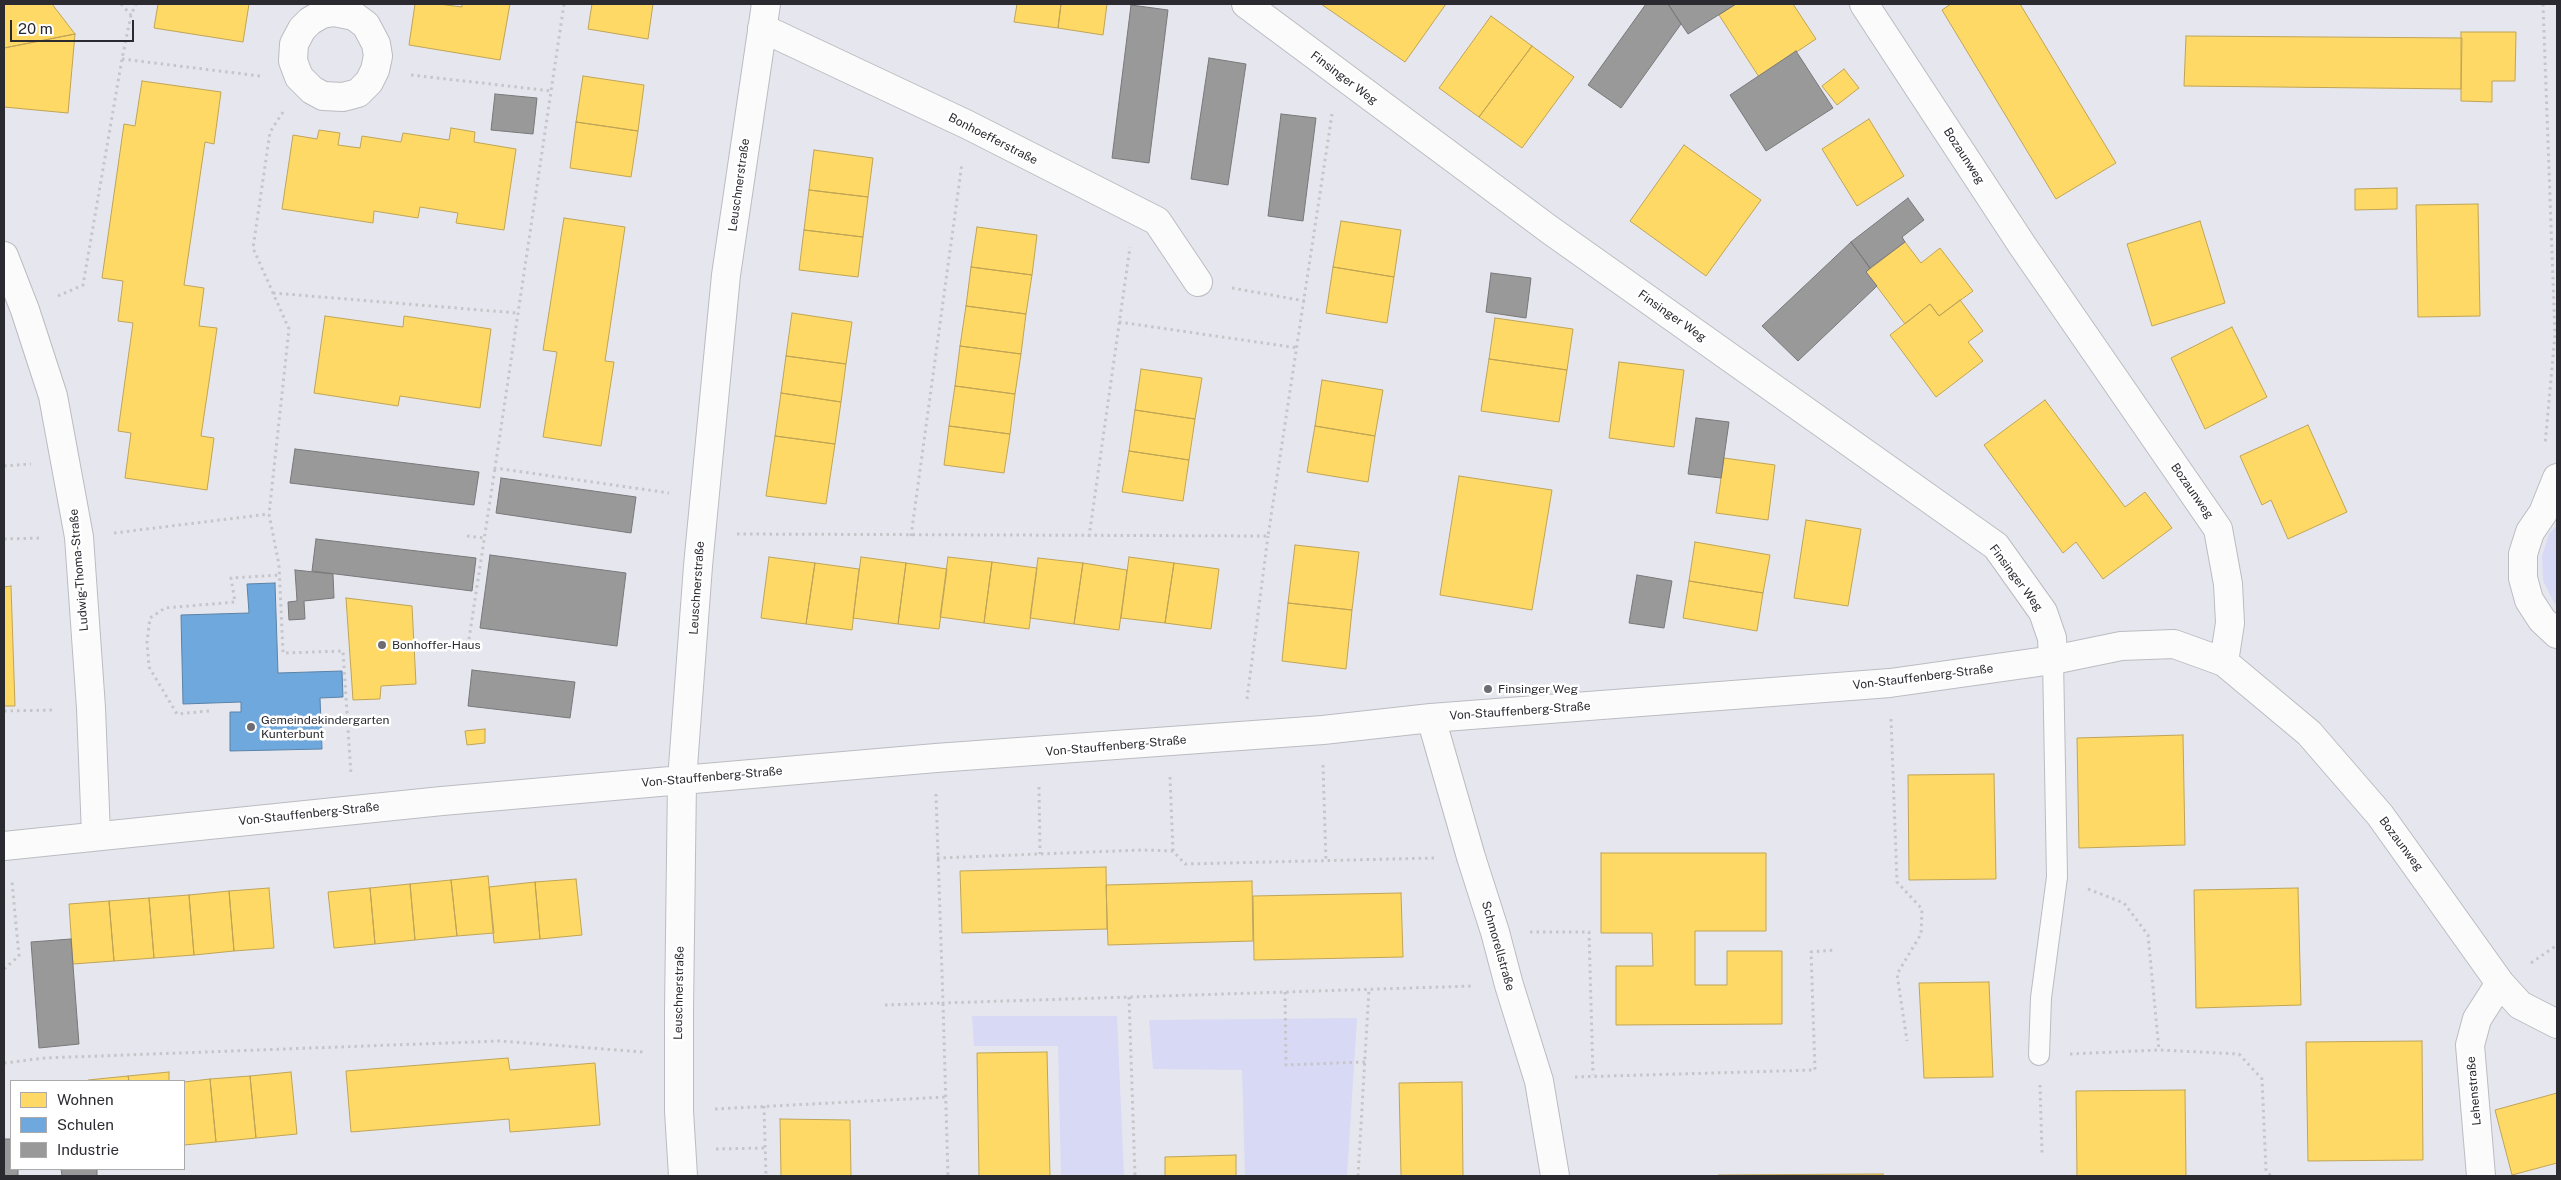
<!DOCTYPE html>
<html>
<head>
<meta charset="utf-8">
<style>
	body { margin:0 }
	#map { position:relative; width:2561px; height:1180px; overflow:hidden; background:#e6e7ee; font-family:"Public Sans",sans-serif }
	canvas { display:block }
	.frame { position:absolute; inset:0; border:5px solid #2a2a30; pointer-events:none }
	.legend { position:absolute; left:10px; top:1080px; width:175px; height:90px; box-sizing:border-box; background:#fff; border:1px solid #aaaaac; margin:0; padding:6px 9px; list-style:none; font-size:15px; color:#2a2a30 }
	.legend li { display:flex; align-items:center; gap:10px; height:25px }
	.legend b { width:25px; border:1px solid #aaaaac }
	.scale { position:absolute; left:10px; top:20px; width:124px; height:22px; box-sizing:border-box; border:2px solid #2a2a30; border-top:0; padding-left:6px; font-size:15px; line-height:18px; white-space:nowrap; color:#2a2a30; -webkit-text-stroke:4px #fff; paint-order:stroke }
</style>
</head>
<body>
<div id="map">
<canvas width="2561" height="1180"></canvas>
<div class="frame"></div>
<ul class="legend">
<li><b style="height:14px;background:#ffd966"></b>Wohnen</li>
<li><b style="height:14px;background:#6fa8dc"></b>Schulen</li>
<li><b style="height:14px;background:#999"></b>Industrie</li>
</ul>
<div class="scale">20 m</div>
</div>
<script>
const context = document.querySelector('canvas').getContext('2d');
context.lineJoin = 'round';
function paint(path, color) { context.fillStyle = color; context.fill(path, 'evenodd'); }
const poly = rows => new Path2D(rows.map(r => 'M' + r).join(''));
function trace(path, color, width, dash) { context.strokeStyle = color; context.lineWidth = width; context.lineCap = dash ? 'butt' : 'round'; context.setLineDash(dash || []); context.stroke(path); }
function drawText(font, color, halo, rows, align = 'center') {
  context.font = font + ' "Public Sans",sans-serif'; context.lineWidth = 5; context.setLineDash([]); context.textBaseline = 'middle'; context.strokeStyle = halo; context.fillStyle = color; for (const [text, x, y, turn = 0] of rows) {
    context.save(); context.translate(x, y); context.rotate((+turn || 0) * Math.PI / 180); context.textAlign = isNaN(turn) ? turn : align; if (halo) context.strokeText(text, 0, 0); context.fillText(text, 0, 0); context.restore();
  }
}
paint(poly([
	[2557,525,2557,606,2553,601,2543,580,2542,556,2549,534],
	[972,1016,1117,1016,1124,1176,1061,1176,1058,1046,974,1046],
	[1357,1018,1347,1176,1245,1176,1242,1070,1153,1069,1149,1020]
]), '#d8d9f5');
const homes = poly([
	[4,4,52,4,75,34,4,48,4,4],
	[158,4,249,4,243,42,154,28,158,4],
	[415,4,439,4,462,7,462,4,510,4,500,60,409,45,415,4],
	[592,4,653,4,648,39,588,29,592,4],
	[1017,4,1061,4,1058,28,1014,22,1017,4],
	[1061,4,1107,4,1103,35,1058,28,1061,4],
	[1321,4,1446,4,1405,62,1321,4],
	[1736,4,1793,4,1816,39,1759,77,1719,15,1736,4],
	[2020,4,2116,163,2056,199,1942,10,1951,4,2020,4],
	[1491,16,1532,46,1479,117,1439,88,1491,16],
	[2461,32,2516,32,2515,81,2492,81,2492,102,2461,101,2461,32],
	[75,34,68,113,4,107,4,48,75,34],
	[2186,36,2462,38,2461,89,2184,86,2186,36],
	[1532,46,1574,77,1522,148,1479,117,1532,46],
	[1844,69,1859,88,1837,105,1822,86,1844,69],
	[583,76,644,85,638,131,576,122,583,76],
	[142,81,221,92,214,144,205,142,184,285,204,288,199,326,217,328,201,436,214,438,207,490,125,478,131,433,118,431,133,323,118,321,123,281,102,278,124,124,135,126,142,81],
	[1869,119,1904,176,1857,206,1822,149,1869,119],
	[576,122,638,131,631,177,570,168,576,122],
	[451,128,475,132,474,142,516,149,504,230,456,223,458,213,420,207,418,218,374,211,373,223,282,209,293,135,317,139,319,130,340,133,338,145,360,148,362,136,401,142,403,133,449,140,451,128],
	[1684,145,1761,200,1706,276,1630,221,1684,145],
	[814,150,873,158,868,197,809,190,814,150],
	[2397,188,2397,209,2355,210,2355,189,2397,188],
	[809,190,868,197,863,237,804,230,809,190],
	[2478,204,2480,316,2418,317,2416,205,2478,204],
	[564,218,625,227,605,361,614,362,601,446,543,437,557,352,543,350,564,218],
	[1341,221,1401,230,1394,277,1333,267,1341,221],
	[2200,221,2225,303,2152,326,2127,244,2200,221],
	[977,227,1037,235,1032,275,971,267,977,227],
	[804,230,863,237,858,277,799,270,804,230],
	[1905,242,1921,263,1940,248,1973,291,1939,316,1930,304,1905,324,1866,272,1905,242],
	[971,267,1032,275,1026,314,966,306,971,267],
	[1333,267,1394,277,1387,323,1326,313,1333,267],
	[1960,300,1983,331,1968,342,1983,361,1936,397,1890,335,1930,304,1939,316,1960,300],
	[966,306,1026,314,1021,354,960,346,966,306],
	[792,313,852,322,846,364,786,356,792,313],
	[325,316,403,327,404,316,491,329,480,408,400,396,398,406,314,393,325,316],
	[1495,318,1573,329,1567,370,1489,359,1495,318],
	[2232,327,2267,397,2205,429,2171,358,2232,327],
	[960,346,1021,354,1015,394,955,386,960,346],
	[786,356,846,364,841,402,781,393,786,356],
	[1489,359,1567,370,1559,422,1481,411,1489,359],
	[1619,362,1684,370,1674,447,1609,438,1619,362],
	[1141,369,1202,378,1195,419,1135,410,1141,369],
	[1322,380,1383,390,1375,436,1315,426,1322,380],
	[955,386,1015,394,1010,434,949,426,955,386],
	[781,393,841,402,835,444,775,436,781,393],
	[2045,400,2125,507,2145,492,2172,528,2103,579,2076,542,2063,553,1984,445,2045,400],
	[1135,410,1195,419,1189,460,1129,451,1135,410],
	[2308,425,2347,512,2288,539,2271,500,2262,505,2240,456,2308,425],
	[949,426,1010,434,1004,473,944,465,949,426],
	[1315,426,1375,436,1368,482,1307,472,1315,426],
	[775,436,835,444,826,504,766,496,775,436],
	[1129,451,1189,460,1183,501,1122,492,1129,451],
	[1724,458,1775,465,1768,520,1716,513,1724,458],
	[1459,476,1552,490,1532,610,1440,595,1459,476],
	[1806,520,1861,529,1848,606,1794,598,1806,520],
	[1695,542,1770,555,1763,593,1689,581,1695,542],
	[1295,545,1359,552,1352,610,1288,603,1295,545],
	[769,557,815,563,806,624,761,618,769,557],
	[861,557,906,563,898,624,853,618,861,557],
	[948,557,992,562,984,623,940,617,948,557],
	[1129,557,1174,563,1165,623,1121,618,1129,557],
	[1038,558,1083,563,1074,624,1030,618,1038,558],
	[992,562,1037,568,1029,629,984,623,992,562],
	[815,563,859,569,852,630,806,624,815,563],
	[906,563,947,569,939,629,898,624,906,563],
	[1083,563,1127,570,1119,630,1074,624,1083,563],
	[1174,563,1219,569,1211,629,1165,623,1174,563],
	[1689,581,1763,593,1757,631,1683,618,1689,581],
	[11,586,15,706,4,706,4,587,11,586],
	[346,598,412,606,416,684,381,686,380,699,353,700,346,598],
	[1288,603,1352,610,1346,669,1282,661,1288,603],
	[485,729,485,743,467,745,465,731,485,729],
	[2183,735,2185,845,2079,848,2077,738,2183,735],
	[1994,774,1996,879,1909,880,1908,775,1994,774],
	[1601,853,1766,853,1766,931,1695,931,1695,985,1727,985,1727,951,1782,951,1782,1024,1616,1025,1616,966,1653,966,1652,933,1601,933,1601,853],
	[1106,867,1107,929,962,933,960,871,1106,867],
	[488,876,494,933,457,936,451,880,488,876],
	[576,879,582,935,540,939,535,882,576,879],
	[451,880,457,936,415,940,410,884,451,880],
	[1252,881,1253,941,1108,945,1106,885,1252,881],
	[535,882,540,939,494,943,489,887,535,882],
	[410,884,415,940,375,944,370,888,410,884],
	[269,888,274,948,234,951,229,891,269,888],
	[370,888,375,944,334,948,328,892,370,888],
	[2298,888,2301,1005,2196,1008,2194,890,2298,888],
	[229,891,234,951,194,955,189,895,229,891],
	[1401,893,1403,957,1254,960,1253,896,1401,893],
	[189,895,194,955,154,958,149,898,189,895],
	[149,898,154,958,114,961,109,901,149,898],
	[109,901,114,961,73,964,69,904,109,901],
	[1989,982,1993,1077,1924,1078,1919,983,1989,982],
	[2422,1041,2423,1160,2308,1161,2306,1042,2422,1041],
	[1047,1052,1050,1176,979,1176,977,1053,1047,1052],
	[508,1058,510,1070,595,1063,600,1125,510,1132,509,1119,351,1132,346,1071,508,1058],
	[169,1072,169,1081,129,1081,128,1076,169,1072],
	[291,1072,297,1134,256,1138,250,1076,291,1072],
	[128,1076,129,1081,88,1081,88,1080,128,1076],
	[250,1076,256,1138,216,1142,210,1079,250,1076],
	[210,1079,216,1142,184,1145,184,1082,210,1079],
	[1462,1082,1463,1176,1401,1176,1399,1083,1462,1082],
	[2185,1090,2186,1176,2077,1176,2076,1091,2185,1090],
	[2557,1093,2557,1163,2512,1175,2495,1110,2557,1093],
	[780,1119,850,1120,851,1176,781,1176,780,1119],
	[1236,1155,1236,1176,1165,1176,1165,1157,1236,1155],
	[1883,1174,1883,1176,1718,1176,1718,1175,1883,1174]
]);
paint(homes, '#ffd966');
trace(homes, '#bfa456', 1);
const schools = poly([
	[275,583,278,673,342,671,343,697,320,698,322,749,230,751,230,712,241,712,241,702,183,704,181,615,249,613,247,584,275,583]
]);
paint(schools, '#6fa8dc');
trace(schools, '#5a82a8', 1);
const industry = poly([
	[1646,4,1668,4,1681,24,1621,108,1588,85,1646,4],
	[1668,4,1736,4,1688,34,1668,4],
	[1131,5,1168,10,1149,163,1112,158,1131,5],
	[1796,51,1833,108,1766,151,1730,95,1796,51],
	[1209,58,1246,64,1228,185,1191,179,1209,58],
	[495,94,537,98,533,134,491,130,495,94],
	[1281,114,1316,118,1303,221,1268,216,1281,114],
	[1908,198,1924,220,1902,237,1905,242,1870,268,1851,242,1908,198],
	[1851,242,1870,268,1866,272,1877,286,1798,361,1762,326,1851,242],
	[1491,273,1531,278,1526,318,1486,312,1491,273],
	[1696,418,1729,422,1721,478,1688,474,1696,418],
	[295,449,479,472,474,505,290,483,295,449],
	[501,478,636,497,631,533,496,513,501,478],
	[316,539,476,558,472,591,312,571,316,539],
	[490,555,626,573,617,646,480,628,490,555],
	[295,570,333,574,334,598,304,601,305,619,289,620,288,602,297,601,295,570],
	[1637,575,1672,581,1664,628,1629,623,1637,575],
	[472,670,575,682,570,718,468,706,472,670],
	[71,939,79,1044,39,1048,31,942,71,939],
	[4,1139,11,1139,11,1169,18,1169,18,1176,4,1176,4,1139],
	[61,1169,97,1169,97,1176,62,1176,61,1169]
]);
paint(industry, '#999');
trace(industry, '#78787a', 1);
const service = poly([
	[2039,1055,2041,998,2057,877,2053,660]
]);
const minor = poly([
	[1246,4,1550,230,1996,546,2043,612,2052,638,2053,660],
	[1864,4,2022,245,2218,529,2228,584,2230,623,2224,662],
	[334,12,354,16,366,25,376,44,378,56,375,70,369,82,358,93,343,97,323,96,312,90,299,77,293,61,294,44,302,29,310,21,322,14,334,12],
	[762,28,968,125,1157,221,1198,282],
	[4,256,25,310,53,396,79,537,91,708,96,835],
	[1431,718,1471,857,1495,932,1509,985,1539,1081,1555,1176],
	[4,846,442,801,682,780,936,758,1323,730,1431,718,1890,683,2053,660,2121,646,2174,644,2224,662,2309,733,2380,815,2500,983,2520,1005,2557,1024],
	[683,1176,679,1111,679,1011,682,780,698,566,726,275,766,4],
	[2481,1176,2470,1045,2477,1019,2500,983]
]);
const secondary = poly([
	[2557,478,2543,513,2530,532,2523,554,2523,578,2529,600,2542,620,2557,634]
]);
trace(service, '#bbbcc1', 22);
trace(minor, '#bbbcc1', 30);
trace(secondary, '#bbbcc1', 30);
trace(poly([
	[121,4,131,15],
	[564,4,495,468,669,493],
	[2543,4,2555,335,2545,445],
	[122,59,260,76],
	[411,75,552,91],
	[283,112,270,132,253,248,289,329,269,514,279,565,283,653,343,651,351,775],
	[1232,288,1305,301],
	[273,293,517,313],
	[58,296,83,285,122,59,131,15,136,4],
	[1119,322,1298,348],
	[4,466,31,464],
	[114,533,269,514],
	[737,534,1268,536,1332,114],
	[467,536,485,538],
	[911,536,962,163],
	[1089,537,1130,247],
	[4,539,43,538],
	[467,652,495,468],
	[1247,699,1268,536],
	[4,711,56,710],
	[209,711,177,714,149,667,147,642,150,618,165,608,235,602,231,578,280,575],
	[1891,719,1897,882,1922,909,1921,934,1897,974,1907,1041],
	[1323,765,1326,862],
	[1170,777,1173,851],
	[1039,787,1040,854],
	[936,794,943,1003,1473,986],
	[937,858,1143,850,1173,851,1185,864,1434,858],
	[2088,889,2124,903,2148,935,2159,1050],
	[1530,932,1589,932,1593,1075],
	[2531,963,2557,945],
	[4,969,19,956,12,882],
	[1285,992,1286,1065,1365,1062],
	[1129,997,1135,1176],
	[885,1005,943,1003,948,1176],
	[2070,1054,2159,1050,2239,1054,2262,1079,2266,1171,2271,1176],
	[4,1063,45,1058,499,1041,643,1052],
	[1575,1077,1815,1070,1811,952,1836,950],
	[2040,1085,2042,1153],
	[764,1106,766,1176],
	[715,1109,946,1097],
	[716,1149,765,1148],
	[1358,1176,1369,989]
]), '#c6c6ca', 3, [2.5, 4]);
trace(service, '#fbfbfc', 20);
trace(minor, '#fbfbfc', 28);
trace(secondary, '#fbfbfc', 28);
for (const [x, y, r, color] of [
	[382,645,5,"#6c6c72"],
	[1488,689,5,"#6c6c72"],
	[251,727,5,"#6c6c72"]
]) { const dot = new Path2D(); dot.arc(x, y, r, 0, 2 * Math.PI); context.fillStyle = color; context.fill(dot); trace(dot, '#fff', 2); }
drawText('12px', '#2a2a30', '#fff', [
	["Finsinger Weg",1344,78,37],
	["Bonhoefferstraße",993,139,27],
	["Bozaunweg",1964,156,57],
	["Leuschnerstraße",739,185,-82],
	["Finsinger Weg",1672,316,35],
	["Bozaunweg",2192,491,55],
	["Ludwig-Thoma-Straße",79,570,-95],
	["Finsinger Weg",2016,578,53],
	["Leuschnerstraße",697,588,-86],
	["Von-Stauffenberg-Straße",1923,677,-7],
	["Von-Stauffenberg-Straße",1520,711,-4],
	["Von-Stauffenberg-Straße",1116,746,-5],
	["Von-Stauffenberg-Straße",712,777,-5],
	["Von-Stauffenberg-Straße",309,814,-6],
	["Bozaunweg",2401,844,53],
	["Schmorellstraße",1498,946,74],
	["Leuschnerstraße",679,993,-89],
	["Lehenstraße",2474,1091,-95]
]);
drawText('12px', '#2a2a30', '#fff', [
	["Bonhoffer-Haus",392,645],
	["Finsinger Weg",1498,689],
	["Gemeindekindergarten",261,720],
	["Kunterbunt",261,734]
], 'left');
</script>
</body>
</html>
